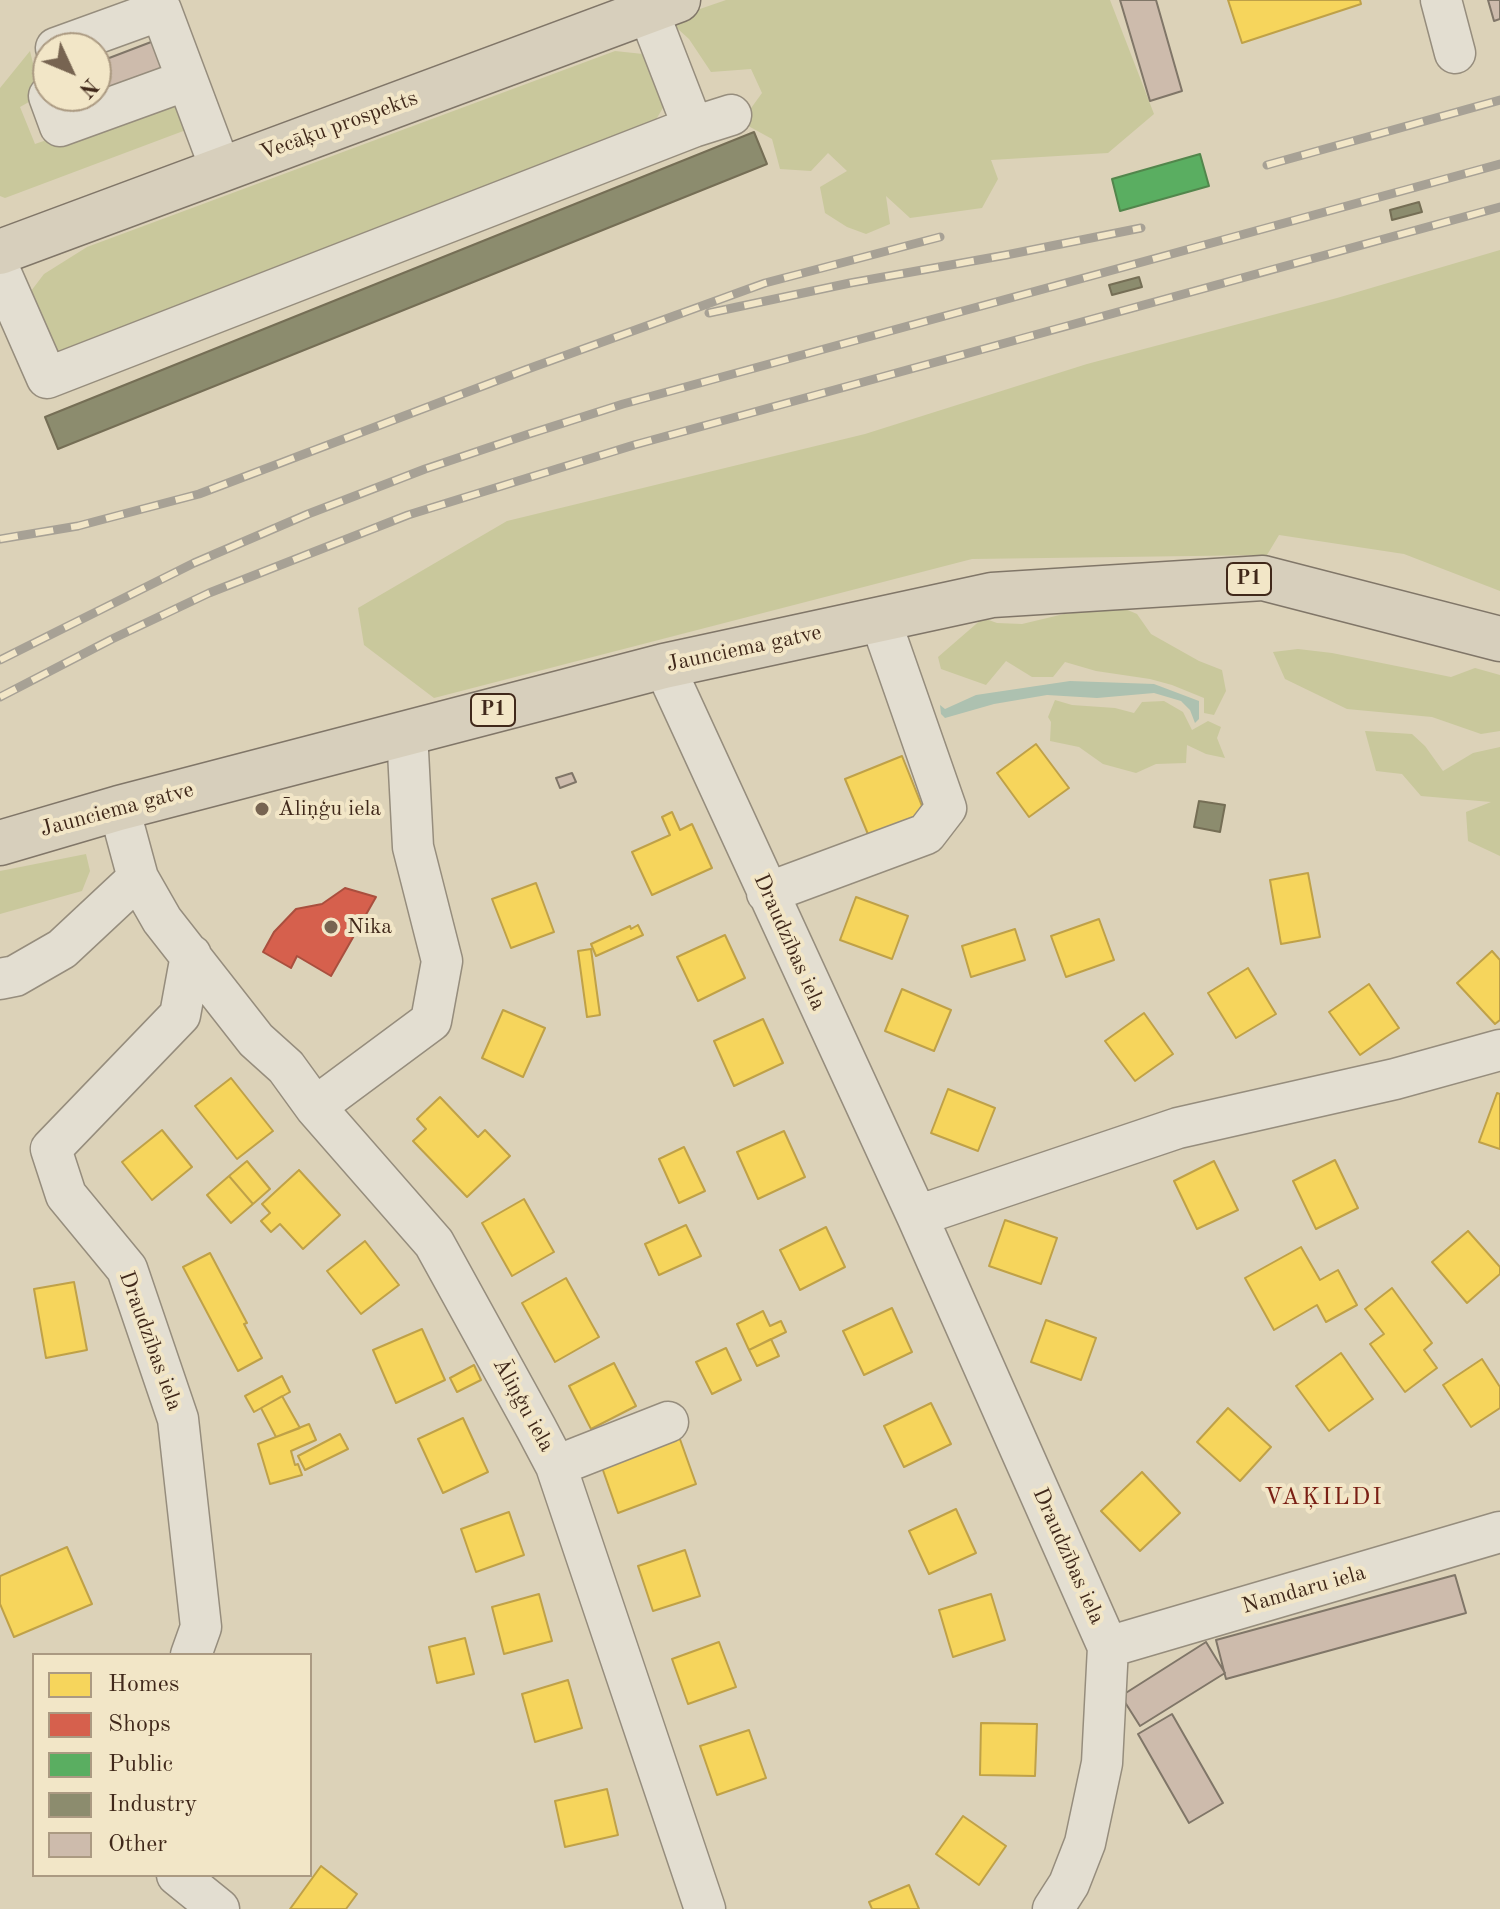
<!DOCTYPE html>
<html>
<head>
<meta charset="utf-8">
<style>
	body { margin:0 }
	#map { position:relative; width:1500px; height:1909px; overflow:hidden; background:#dcd2b8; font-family:"Old Standard TT",serif }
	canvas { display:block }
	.legend { position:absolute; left:32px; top:1653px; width:280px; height:224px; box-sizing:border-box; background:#f2e6c7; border:2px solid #ab9a82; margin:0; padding:10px 14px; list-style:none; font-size:24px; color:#40281a }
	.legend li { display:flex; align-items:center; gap:16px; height:40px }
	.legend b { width:40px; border:2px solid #ab9a82 }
	.north { position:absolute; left:32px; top:32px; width:80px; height:80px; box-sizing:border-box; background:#f2e6c7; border:2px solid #ab9a82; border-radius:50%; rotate:134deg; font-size:22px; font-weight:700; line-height:32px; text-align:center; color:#40281a }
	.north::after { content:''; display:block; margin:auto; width:28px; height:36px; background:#776451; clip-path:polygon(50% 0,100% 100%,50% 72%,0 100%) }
</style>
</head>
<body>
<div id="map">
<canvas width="1500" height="1909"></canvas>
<ul class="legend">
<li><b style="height:22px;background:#f6d55c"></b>Homes</li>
<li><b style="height:22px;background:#d6604d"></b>Shops</li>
<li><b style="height:22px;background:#5aae61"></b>Public</li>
<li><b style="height:22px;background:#8c8c6e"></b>Industry</li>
<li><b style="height:22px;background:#cdbbac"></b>Other</li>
</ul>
<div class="north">N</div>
</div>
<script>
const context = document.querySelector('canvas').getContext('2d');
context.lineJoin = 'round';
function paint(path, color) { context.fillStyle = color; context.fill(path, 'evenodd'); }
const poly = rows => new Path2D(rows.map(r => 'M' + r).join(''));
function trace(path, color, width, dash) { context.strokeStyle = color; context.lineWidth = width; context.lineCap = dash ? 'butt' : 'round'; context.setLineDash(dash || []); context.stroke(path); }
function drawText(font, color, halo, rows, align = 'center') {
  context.font = font + ' "Old Standard TT",serif'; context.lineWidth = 8; context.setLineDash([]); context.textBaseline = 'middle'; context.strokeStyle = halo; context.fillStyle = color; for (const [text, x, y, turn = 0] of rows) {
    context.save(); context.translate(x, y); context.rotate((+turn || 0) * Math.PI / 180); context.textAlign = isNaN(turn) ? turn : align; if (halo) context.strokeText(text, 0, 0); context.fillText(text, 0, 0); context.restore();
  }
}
paint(poly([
	[726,0,1110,0,1154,114,1108,153,991,160,998,179,982,208,910,218,886,196,890,224,866,234,847,227,825,213,820,187,847,171,828,153,811,171,780,169,772,139,741,122,762,93,751,69,711,72,689,39,668,20],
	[30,51,39,88,36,98,20,107,35,144,164,99,174,102,186,130,5,198,0,196,0,88],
	[615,51,643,54,664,74,667,101,654,123,68,355,54,349,28,295,44,274,87,247],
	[1500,250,1500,591,1404,554,1279,535,1267,555,972,559,434,698,364,645,358,608,507,521,865,434,1087,364,1337,298],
	[1109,602,1137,614,1151,634,1199,661,1222,670,1226,691,1214,715,1204,713,1204,698,1172,685,1150,679,1096,671,1065,662,1053,677,1032,677,1006,661,986,685,941,669,938,657,983,618,997,623,1022,624,1064,614,1084,612],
	[1298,649,1332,653,1451,677,1475,668,1500,675,1500,731,1481,734,1432,717,1347,709,1285,679,1273,652],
	[1055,700,1072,705,1115,708,1134,713,1142,702,1164,701,1183,712,1192,730,1208,721,1221,727,1217,738,1225,758,1206,754,1187,745,1186,763,1156,764,1136,773,1103,764,1079,747,1050,741,1051,722,1048,717],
	[1365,731,1412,734,1425,746,1443,771,1473,753,1500,747,1500,856,1468,841,1466,812,1491,802,1421,796,1402,774,1376,771],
	[86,854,90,871,82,891,0,914,0,871]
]), '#c9c89c');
paint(poly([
	[1070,681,1154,684,1199,701,1199,719,1195,723,1190,710,1181,701,1154,693,1097,698,1047,695,994,704,945,718,941,714,940,705,945,709,976,695]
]), '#adc1b0');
const homes = poly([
	[1228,0,1360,0,1361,4,1242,43,1228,0],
	[1036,744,1069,788,1029,817,997,773,1036,744],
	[902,756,926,816,870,839,845,779,902,756],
	[672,812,680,830,692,824,712,868,652,895,632,852,670,835,662,817,672,812],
	[1308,873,1320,937,1281,944,1270,880,1308,873],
	[536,883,554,932,511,948,492,899,536,883],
	[856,897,908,916,892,959,840,940,856,897],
	[1099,919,1114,960,1066,977,1051,936,1099,919],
	[638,925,643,935,596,956,591,944,630,926,631,929,638,925],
	[1015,929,1025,960,971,977,962,946,1015,929],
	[725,935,745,978,698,1001,677,957,725,935],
	[591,949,600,1015,587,1017,578,951,591,949],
	[1492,951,1500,960,1500,1020,1495,1024,1457,983,1492,951],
	[1248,968,1276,1014,1236,1038,1208,993,1248,968],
	[1369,984,1399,1028,1360,1055,1329,1012,1369,984],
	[902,989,951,1010,934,1051,885,1031,902,989],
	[503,1010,545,1028,523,1077,482,1058,503,1010],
	[1144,1013,1173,1054,1135,1081,1105,1041,1144,1013],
	[763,1019,783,1063,734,1086,714,1041,763,1019],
	[231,1078,273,1131,237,1159,195,1106,231,1078],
	[948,1089,995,1108,978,1151,931,1133,948,1089],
	[1497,1093,1500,1094,1500,1149,1479,1142,1497,1093],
	[440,1097,478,1137,485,1130,510,1156,467,1197,413,1141,426,1129,417,1119,440,1097],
	[162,1130,192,1167,152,1200,122,1162,162,1130],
	[784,1131,805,1177,758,1199,737,1152,784,1131],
	[684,1147,705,1191,679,1203,659,1159,684,1147],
	[1335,1160,1358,1208,1316,1229,1293,1181,1335,1160],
	[247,1161,270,1189,253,1204,229,1176,247,1161],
	[1214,1161,1238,1210,1197,1229,1174,1181,1214,1161],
	[299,1170,340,1215,303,1249,280,1224,271,1232,261,1221,270,1213,262,1204,299,1170],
	[229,1176,253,1204,231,1223,207,1195,229,1176],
	[524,1199,554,1252,512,1276,482,1223,524,1199],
	[1005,1220,1057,1238,1041,1284,989,1266,1005,1220],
	[686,1225,701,1256,659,1275,645,1244,686,1225],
	[826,1227,845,1267,800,1290,780,1250,826,1227],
	[1468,1231,1500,1267,1500,1274,1467,1303,1432,1262,1468,1231],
	[365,1241,399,1285,361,1314,327,1271,365,1241],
	[1301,1247,1320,1280,1338,1270,1357,1305,1326,1322,1317,1305,1274,1330,1245,1278,1301,1247],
	[210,1253,247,1323,244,1324,262,1358,238,1371,183,1267,210,1253],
	[566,1278,599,1337,555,1362,522,1303,566,1278],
	[74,1282,87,1350,46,1358,34,1289,74,1282],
	[1392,1288,1432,1343,1424,1350,1437,1368,1405,1392,1370,1344,1384,1334,1365,1309,1392,1288],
	[892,1308,912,1352,864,1375,843,1331,892,1308],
	[763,1311,770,1326,781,1321,786,1332,749,1350,737,1324,763,1311],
	[1046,1320,1096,1338,1081,1380,1031,1362,1046,1320],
	[422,1329,445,1380,396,1403,373,1350,422,1329],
	[771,1339,779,1356,757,1366,749,1350,771,1339],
	[726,1348,741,1380,712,1394,696,1362,726,1348],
	[1341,1353,1373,1399,1329,1431,1296,1386,1341,1353],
	[1482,1359,1500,1387,1500,1408,1471,1427,1443,1385,1482,1359],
	[614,1363,636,1406,591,1429,569,1386,614,1363],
	[474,1365,481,1380,457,1392,450,1378,474,1365],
	[282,1376,290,1392,254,1412,245,1396,282,1376],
	[282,1396,300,1428,276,1437,261,1408,282,1396],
	[931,1403,951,1444,904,1467,884,1426,931,1403],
	[1228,1408,1271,1447,1240,1481,1197,1442,1228,1408],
	[463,1418,488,1472,443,1493,418,1439,463,1418],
	[309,1424,316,1440,291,1451,295,1465,298,1464,302,1475,270,1484,258,1444,309,1424],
	[676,1428,696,1484,618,1513,598,1456,676,1428],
	[340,1434,348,1449,305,1470,298,1456,340,1434],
	[1142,1472,1180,1513,1140,1551,1101,1511,1142,1472],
	[956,1509,976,1553,929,1574,909,1531,956,1509],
	[509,1512,524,1555,476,1572,461,1529,509,1512],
	[67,1547,92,1604,14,1637,0,1604,0,1576,67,1547],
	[685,1550,700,1596,653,1611,638,1566,685,1550],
	[539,1594,552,1641,504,1654,492,1607,539,1594],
	[991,1594,1005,1640,953,1657,939,1610,991,1594],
	[465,1638,474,1674,437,1683,429,1647,465,1638],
	[719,1642,736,1687,688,1704,672,1659,719,1642],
	[568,1680,582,1728,535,1742,522,1694,568,1680],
	[981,1723,1037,1724,1035,1776,980,1775,981,1723],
	[749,1730,766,1778,717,1795,700,1746,749,1730],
	[607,1789,618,1835,565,1847,555,1801,607,1789],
	[963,1816,1006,1846,979,1885,936,1854,963,1816],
	[321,1866,357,1894,346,1909,290,1909,321,1866],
	[909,1885,919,1909,872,1909,869,1902,909,1885]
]);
paint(homes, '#f6d55c');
trace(homes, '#bfa148', 2);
const shops = poly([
	[345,888,376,897,331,976,297,956,291,968,263,952,274,932,296,909,322,904,345,888]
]);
paint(shops, '#d6604d');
trace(shops, '#a94f3e', 2);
const public = poly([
	[1200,154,1209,186,1120,211,1112,179,1200,154]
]);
paint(public, '#5aae61');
trace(public, '#52864c', 2);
const industry = poly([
	[754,132,767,164,58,449,45,417,754,132],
	[1419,202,1422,212,1392,220,1390,210,1419,202],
	[1139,277,1142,287,1112,295,1109,285,1139,277],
	[1199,801,1225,805,1220,832,1194,827,1199,801]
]);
paint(industry, '#8c8c6e');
trace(industry, '#756e55', 2);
const building = poly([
	[1120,0,1156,0,1182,91,1150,101,1120,0],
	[1488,0,1500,0,1500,19,1494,21,1488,0],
	[159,39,169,67,96,94,96,63,159,39],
	[572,773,576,782,560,788,556,778,572,773],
	[1455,1575,1466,1613,1226,1679,1216,1640,1455,1575],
	[1206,1642,1225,1673,1140,1726,1121,1696,1206,1642],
	[1172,1714,1223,1803,1189,1823,1138,1734,1172,1714]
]);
paint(building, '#cdbbac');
trace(building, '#807668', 2);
const minor = poly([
	[1441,0,1455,53],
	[648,11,693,127],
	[56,48,161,10,221,170],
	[49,96,60,126,187,80],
	[0,271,47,378,693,127,731,115],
	[664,666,917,1216,1108,1647,1102,1763,1085,1843,1069,1884,1053,1909],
	[119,808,138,878,162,920,256,1040,286,1067,315,1107,434,1243,536,1428,556,1466,705,1909],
	[767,893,926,834,946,808,880,619],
	[191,955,180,1015,51,1149,66,1195,127,1269,178,1419,201,1627,191,1655],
	[0,979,15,976,62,949,138,878],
	[315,1107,431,1021,442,961,413,847,407,732],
	[917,1216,1178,1128,1395,1079,1500,1050],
	[556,1466,668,1422],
	[1108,1647,1500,1532],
	[177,1875,219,1909]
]);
const major = poly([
	[0,252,678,0],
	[0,843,119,808,664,666,992,595,1263,578,1500,639]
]);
trace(minor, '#968d7d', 43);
trace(major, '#807668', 47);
trace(minor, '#e3ded1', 40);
trace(major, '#d7cfbc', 44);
const rail = poly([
	[1267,165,1500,100],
	[709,313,850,283,1006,255,1141,228],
	[0,539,78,526,199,494,525,370,765,283,940,237],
	[0,660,194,563,308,514,425,469,529,434,623,404,1500,164],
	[0,697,112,639,209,593,408,515,634,445,1500,207]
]);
trace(rail, '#a7a195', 9);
trace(rail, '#f2e6c7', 6, [18]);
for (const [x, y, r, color] of [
	[262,809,8,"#776451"],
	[331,927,8,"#776451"]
]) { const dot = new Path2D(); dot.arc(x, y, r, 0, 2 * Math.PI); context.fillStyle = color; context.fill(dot); trace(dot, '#f2e6c7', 3); }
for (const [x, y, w] of [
	[1249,579,44],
	[493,710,44]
]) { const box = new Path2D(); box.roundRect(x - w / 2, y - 16, w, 32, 6); context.fillStyle = '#f2e6c7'; context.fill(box); trace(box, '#40281a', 2); }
drawText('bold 20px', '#40281a', null, [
	["P1",1249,579],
	["P1",493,710]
]);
drawText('22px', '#40281a', '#f2e6c7', [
	["Vecāķu prospekts",339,126,-20],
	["Jaunciema gatve",744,649,-12],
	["Jaunciema gatve",117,810,-15],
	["Draudzības iela",789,942,66],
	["Draudzības iela",150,1341,70],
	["Āliņģu iela",523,1405,61],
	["Draudzības iela",1068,1556,66],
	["Namdaru iela",1304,1590,-16]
]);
drawText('22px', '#40281a', '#f2e6c7', [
	["Āliņģu iela",278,809],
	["Nika",347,927]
], 'left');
context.letterSpacing = '2px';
drawText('24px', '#7a1f14', '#f2e6c7', [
	["VAĶILDI",1324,1498]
]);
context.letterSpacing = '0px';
</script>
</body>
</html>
